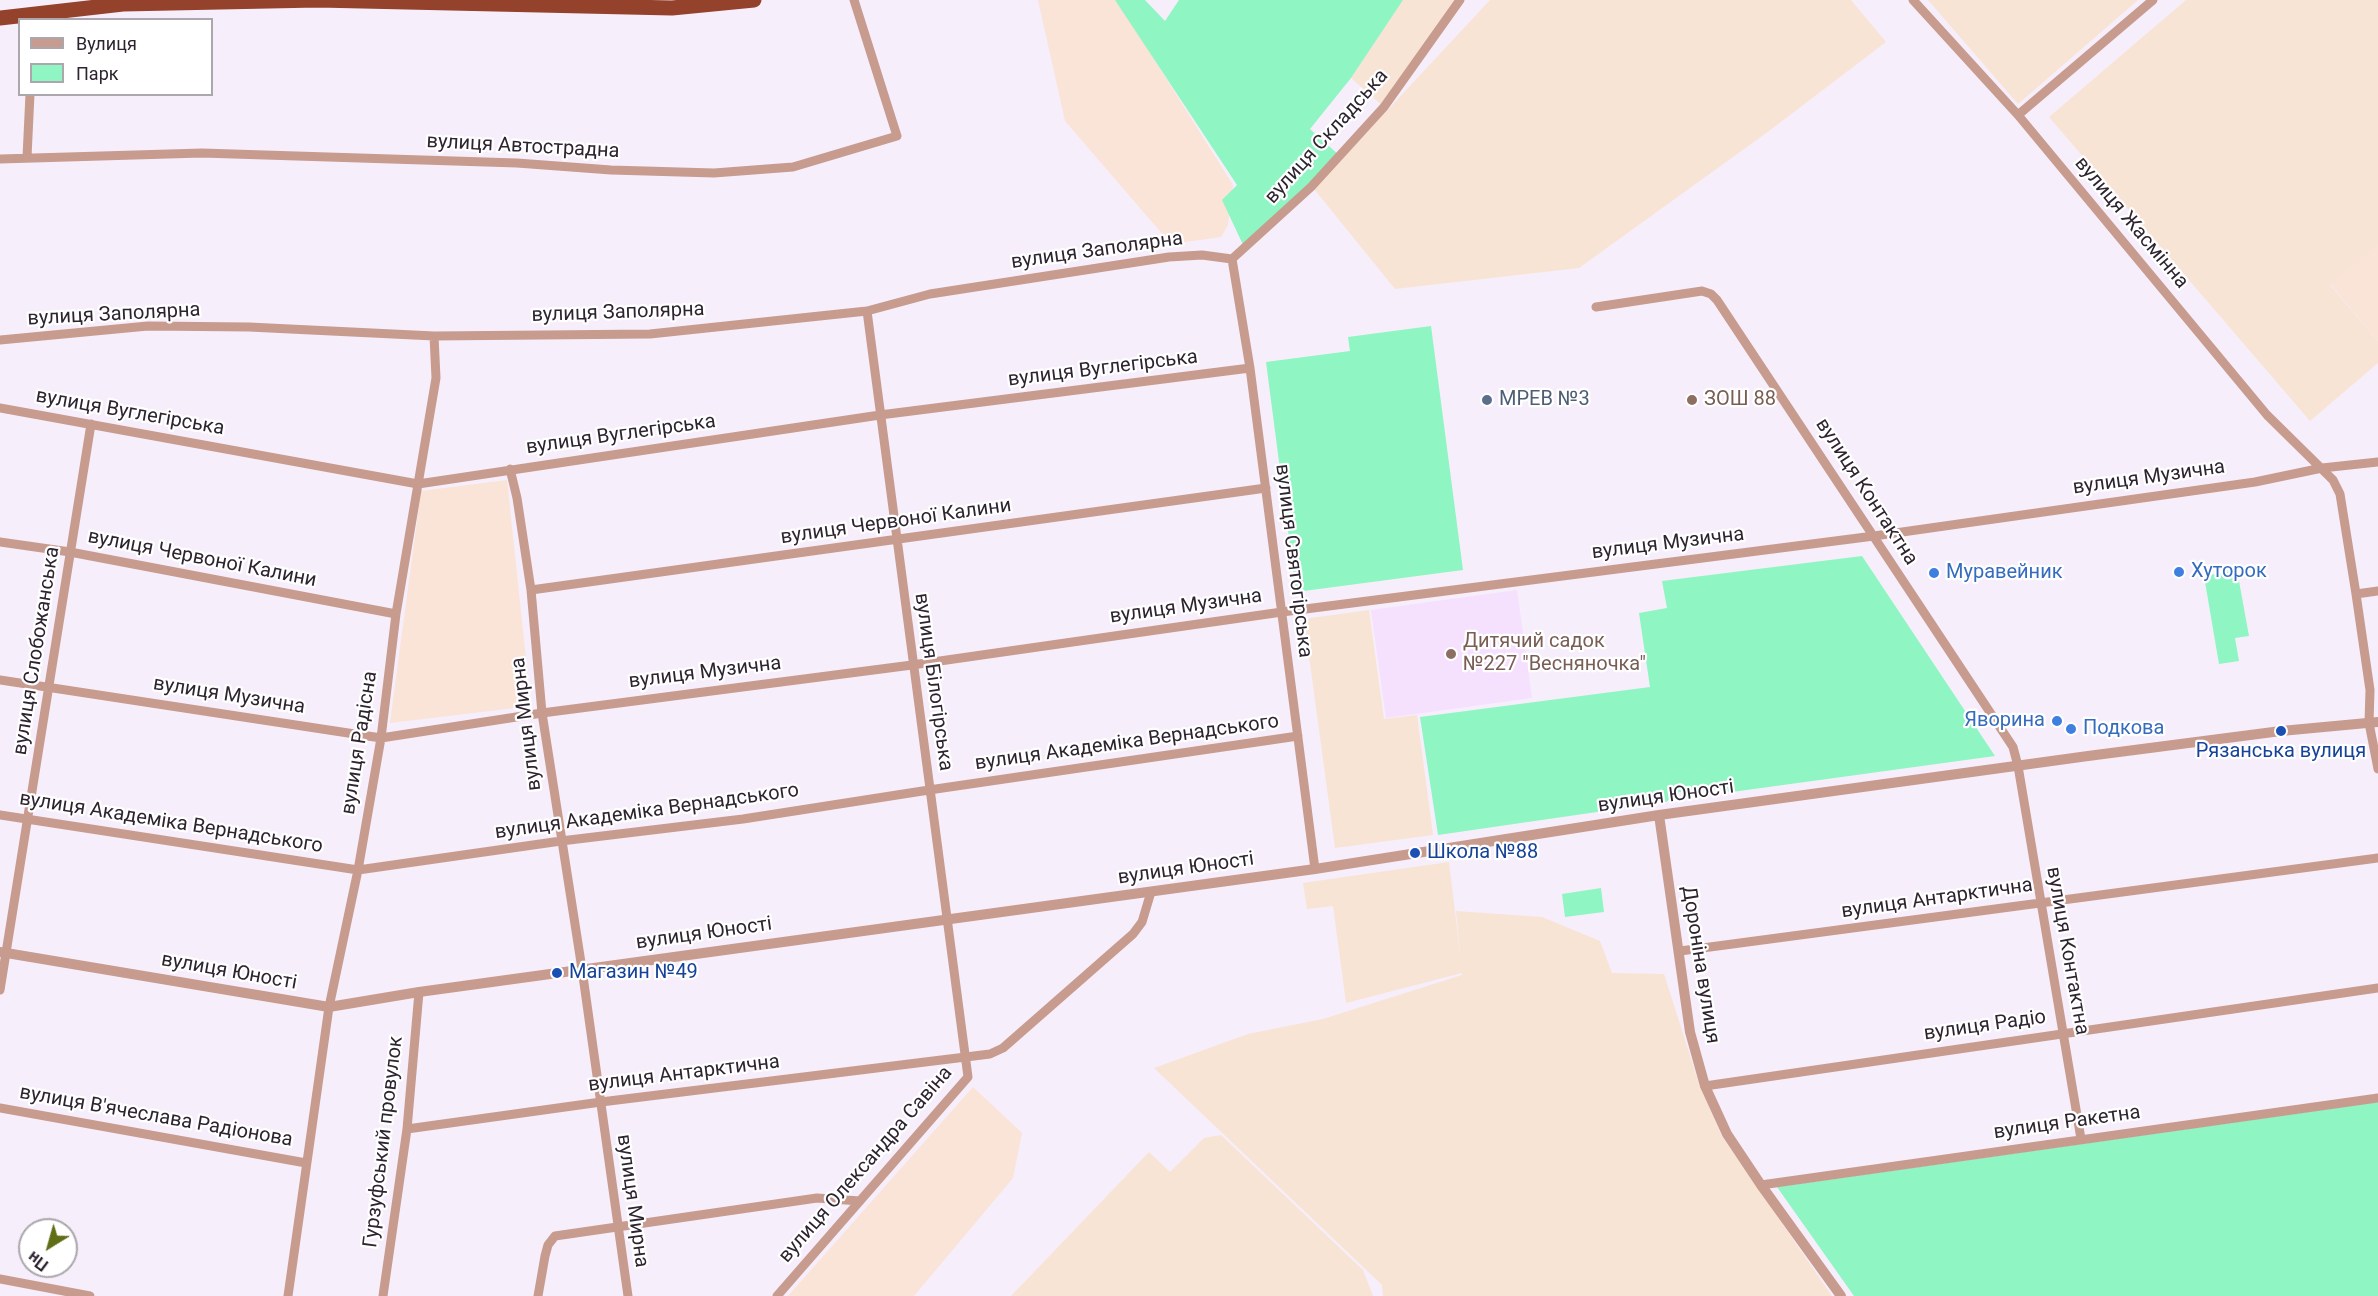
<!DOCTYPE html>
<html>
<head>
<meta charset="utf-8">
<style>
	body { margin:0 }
	#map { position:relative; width:2378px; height:1296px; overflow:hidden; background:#f7eefb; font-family:Roboto,sans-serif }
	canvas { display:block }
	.legend { position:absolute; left:18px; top:18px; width:195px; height:78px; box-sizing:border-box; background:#fff; border:2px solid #aba7ac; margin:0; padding:8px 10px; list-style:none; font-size:18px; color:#2d2430 }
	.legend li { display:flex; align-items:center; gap:12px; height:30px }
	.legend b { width:30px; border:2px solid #aba7ac }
	.north { position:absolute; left:18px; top:1218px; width:60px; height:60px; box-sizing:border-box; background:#fff; border:2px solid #aba7ac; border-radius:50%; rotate:217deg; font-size:16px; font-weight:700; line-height:24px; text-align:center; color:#2d2430 }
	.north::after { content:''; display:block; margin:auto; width:21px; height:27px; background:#616e18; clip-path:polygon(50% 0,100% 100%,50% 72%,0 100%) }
</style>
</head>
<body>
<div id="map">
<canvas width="2378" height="1296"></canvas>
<ul class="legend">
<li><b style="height:8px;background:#c89b8f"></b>Вулиця</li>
<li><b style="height:16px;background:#8ff5c2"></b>Парк</li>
</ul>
<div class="north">Пн</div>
</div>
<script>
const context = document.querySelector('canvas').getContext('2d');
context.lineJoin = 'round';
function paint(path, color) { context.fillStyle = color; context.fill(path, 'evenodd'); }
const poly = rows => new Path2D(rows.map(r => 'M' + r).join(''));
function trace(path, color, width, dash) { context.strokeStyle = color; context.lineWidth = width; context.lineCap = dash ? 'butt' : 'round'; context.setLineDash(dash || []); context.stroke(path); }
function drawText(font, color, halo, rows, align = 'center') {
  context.font = font + ' Roboto,sans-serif'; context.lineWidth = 4.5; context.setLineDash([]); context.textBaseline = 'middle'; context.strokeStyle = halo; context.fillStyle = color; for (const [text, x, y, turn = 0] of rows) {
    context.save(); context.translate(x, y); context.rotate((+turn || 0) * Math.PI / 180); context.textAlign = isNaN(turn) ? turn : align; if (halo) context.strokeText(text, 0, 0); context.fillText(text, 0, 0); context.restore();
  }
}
paint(poly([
	[1038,0,1117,0,1233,185,1228,225,1221,237,1171,244,1065,121],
	[2378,243,2378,341,2330,284],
	[507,480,531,706,390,723,421,491],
	[973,1087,1022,1133,1013,1178,914,1296,788,1296]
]), '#fae3d7');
paint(poly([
	[1403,0,1460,0,1384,107,1351,78],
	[1490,0,1851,0,1886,42,1769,131,1579,268,1395,289,1314,189],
	[1928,0,2138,0,2018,104],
	[2186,0,2378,0,2378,244,2330,285,2378,341,2378,363,2310,421,2049,117],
	[1369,610,1384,719,1417,715,1433,835,1335,848,1304,619],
	[1449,862,1461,961,1456,911,1542,917,1600,941,1612,973,1664,974,1700,1087,1722,1136,1832,1296,1383,1296,1382,1285,1154,1068,1248,1034,1323,1019,1462,975,1462,973,1346,1003,1333,906,1307,909,1303,883],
	[1221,1135,1363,1270,1373,1296,1011,1296,1149,1152,1170,1172,1204,1138]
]), '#f8e4d5');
paint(poly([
	[1517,590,1532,698,1386,718,1371,610]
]), '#f5e0fd');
paint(poly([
	[1115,0,1145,0,1165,21,1179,0,1403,0,1351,78,1310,129,1340,156,1245,249,1222,200,1237,185],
	[1431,326,1463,570,1296,592,1266,362,1350,351,1348,337],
	[1862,556,1995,756,1732,792,1706,788,1679,792,1666,802,1438,835,1420,717,1650,687,1639,613,1667,608,1662,581],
	[2237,570,2249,636,2235,638,2239,661,2219,664,2204,576],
	[1601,888,1604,912,1565,917,1562,894],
	[2378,1102,2378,1296,1854,1296,1777,1187]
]), '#8ff5c2');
trace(poly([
	[1913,0,2018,115,2267,415,2333,480,2340,494,2356,594,2370,690,2369,723,2378,769],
	[2018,115,2153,0],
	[27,157,30,94],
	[0,159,202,153,517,163,611,170,714,173,793,167,897,136,854,0],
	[1232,259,1250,368,1315,869],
	[1232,259,1311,187,1384,107,1460,0],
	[1596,307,1702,291,1711,294,1717,300,2013,747,2018,766,2081,1139],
	[0,340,148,326,249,327,434,336,650,334,867,311,930,294,1169,257,1202,255,1232,259],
	[0,408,418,484,880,415,1250,368],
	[510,469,517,498,531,590,542,713,582,969,628,1296],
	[0,542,70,552,396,614],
	[531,590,1266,488],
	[2356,594,2378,591],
	[0,680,381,738,542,713,912,665,1282,612,1874,536,2255,482,2322,468,2378,462],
	[0,815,358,870,561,841,743,819,929,790,1298,736],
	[1680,951,2378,858],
	[0,990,91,424],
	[1705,1086,2378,988],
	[0,1108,306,1163],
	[407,1129,601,1102,990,1054,1003,1048,1133,934,1142,922,1151,892],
	[1761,1185,2378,1098],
	[0,1279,90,1296],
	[288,1296,329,1007,358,870,381,738,396,614,436,378,434,336],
	[383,1296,407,1129,419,992],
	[538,1296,545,1256,548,1245,555,1236,817,1198,860,1201],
	[777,1296,968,1077,867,311]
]), '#c89b8f', 9);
trace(poly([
	[1659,815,1690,1032,1705,1086,1727,1134,1761,1185,1841,1296],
	[0,952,329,1007,419,992,1315,869,1659,815,2088,756,2281,731,2378,722]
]), '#c89b8f', 10);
trace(poly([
	[0,18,123,4,318,0,672,8,754,0]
]), '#95422c', 15);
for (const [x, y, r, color] of [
	[1487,400,6,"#5c6f8a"],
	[1692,400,6,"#8d6e63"],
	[2179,572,6,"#3f7fe0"],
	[1934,573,6,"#3f7fe0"],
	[1451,654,6,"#8d6e63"],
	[2057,721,6,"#3f7fe0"],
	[2071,729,6,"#3f7fe0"],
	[2281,731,6,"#1a4fb4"],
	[1415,853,6,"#1a4fb4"],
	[557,973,6,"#1a4fb4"]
]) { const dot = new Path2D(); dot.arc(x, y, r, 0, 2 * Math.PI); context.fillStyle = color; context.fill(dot); trace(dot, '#fff', 2); }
drawText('20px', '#2d2430', '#fff', [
	["вулиця Складська",1327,137,-48],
	["вулиця Автострадна",523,147,3],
	["вулиця Жасмінна",2131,223,50],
	["вулиця Заполярна",1097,251,-8],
	["вулиця Заполярна",618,313,-2],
	["вулиця Заполярна",114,315,-3],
	["вулиця Вуглегірська",1103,369,-7],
	["вулиця Вуглегірська",130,413,10],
	["вулиця Вуглегірська",621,435,-8],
	["вулиця Музична",2149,478,-8],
	["вулиця Контактна",1866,492,57],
	["вулиця Червоної Калини",896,522,-8],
	["вулиця Музична",1668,544,-7],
	["вулиця Червоної Калини",202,559,11],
	["вулиця Святогірська",1293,561,83],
	["вулиця Музична",1186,607,-8],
	["вулиця Слобожанська",37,651,-81],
	["вулиця Музична",705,673,-7],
	["вулиця Білогірська",933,682,82],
	["вулиця Музична",229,696,9],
	["вулиця Мирна",527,724,-97],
	["вулиця Радісна",360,743,-81],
	["вулиця Академіка Вернадського",1127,743,-8],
	["вулиця Юності",1666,797,-8],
	["вулиця Академіка Вернадського",647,812,-8],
	["вулиця Академіка Вернадського",171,823,9],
	["вулиця Юності",1186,869,-8],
	["вулиця Антарктична",1937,899,-8],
	["вулиця Юності",704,934,-8],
	["вулиця Контактна",2067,951,80],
	["Дороніна вулиця",1700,965,81],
	["вулиця Юності",229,972,10],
	["вулиця Радіо",1985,1026,-8],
	["вулиця Антарктична",684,1074,-7],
	["вулиця В'ячеслава Радіонова",156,1117,10],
	["вулиця Ракетна",2067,1123,-8],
	["Гурзуфський провулок",384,1142,-83],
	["вулиця Олександра Савіна",866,1165,-49],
	["вулиця Мирна",632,1201,82]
]);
drawText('20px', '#4e5e75', '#fff', [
	["МРЕВ №3",1499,400]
], 'left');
drawText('20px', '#785e54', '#fff', [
	["ЗОШ 88",1704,400],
	["Дитячий садок",1463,642],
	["№227 \"Весняночка\"",1463,665]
], 'left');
drawText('20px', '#366cbe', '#fff', [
	["Хуторок",2191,572],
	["Муравейник",1946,573],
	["Яворина",2045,721,"right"],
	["Подкова",2083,729]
], 'left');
drawText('20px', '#164399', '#fff', [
	["Рязанська вулиця",2281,752,"center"],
	["Школа №88",1427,853],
	["Магазин №49",569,973]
], 'left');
</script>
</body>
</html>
